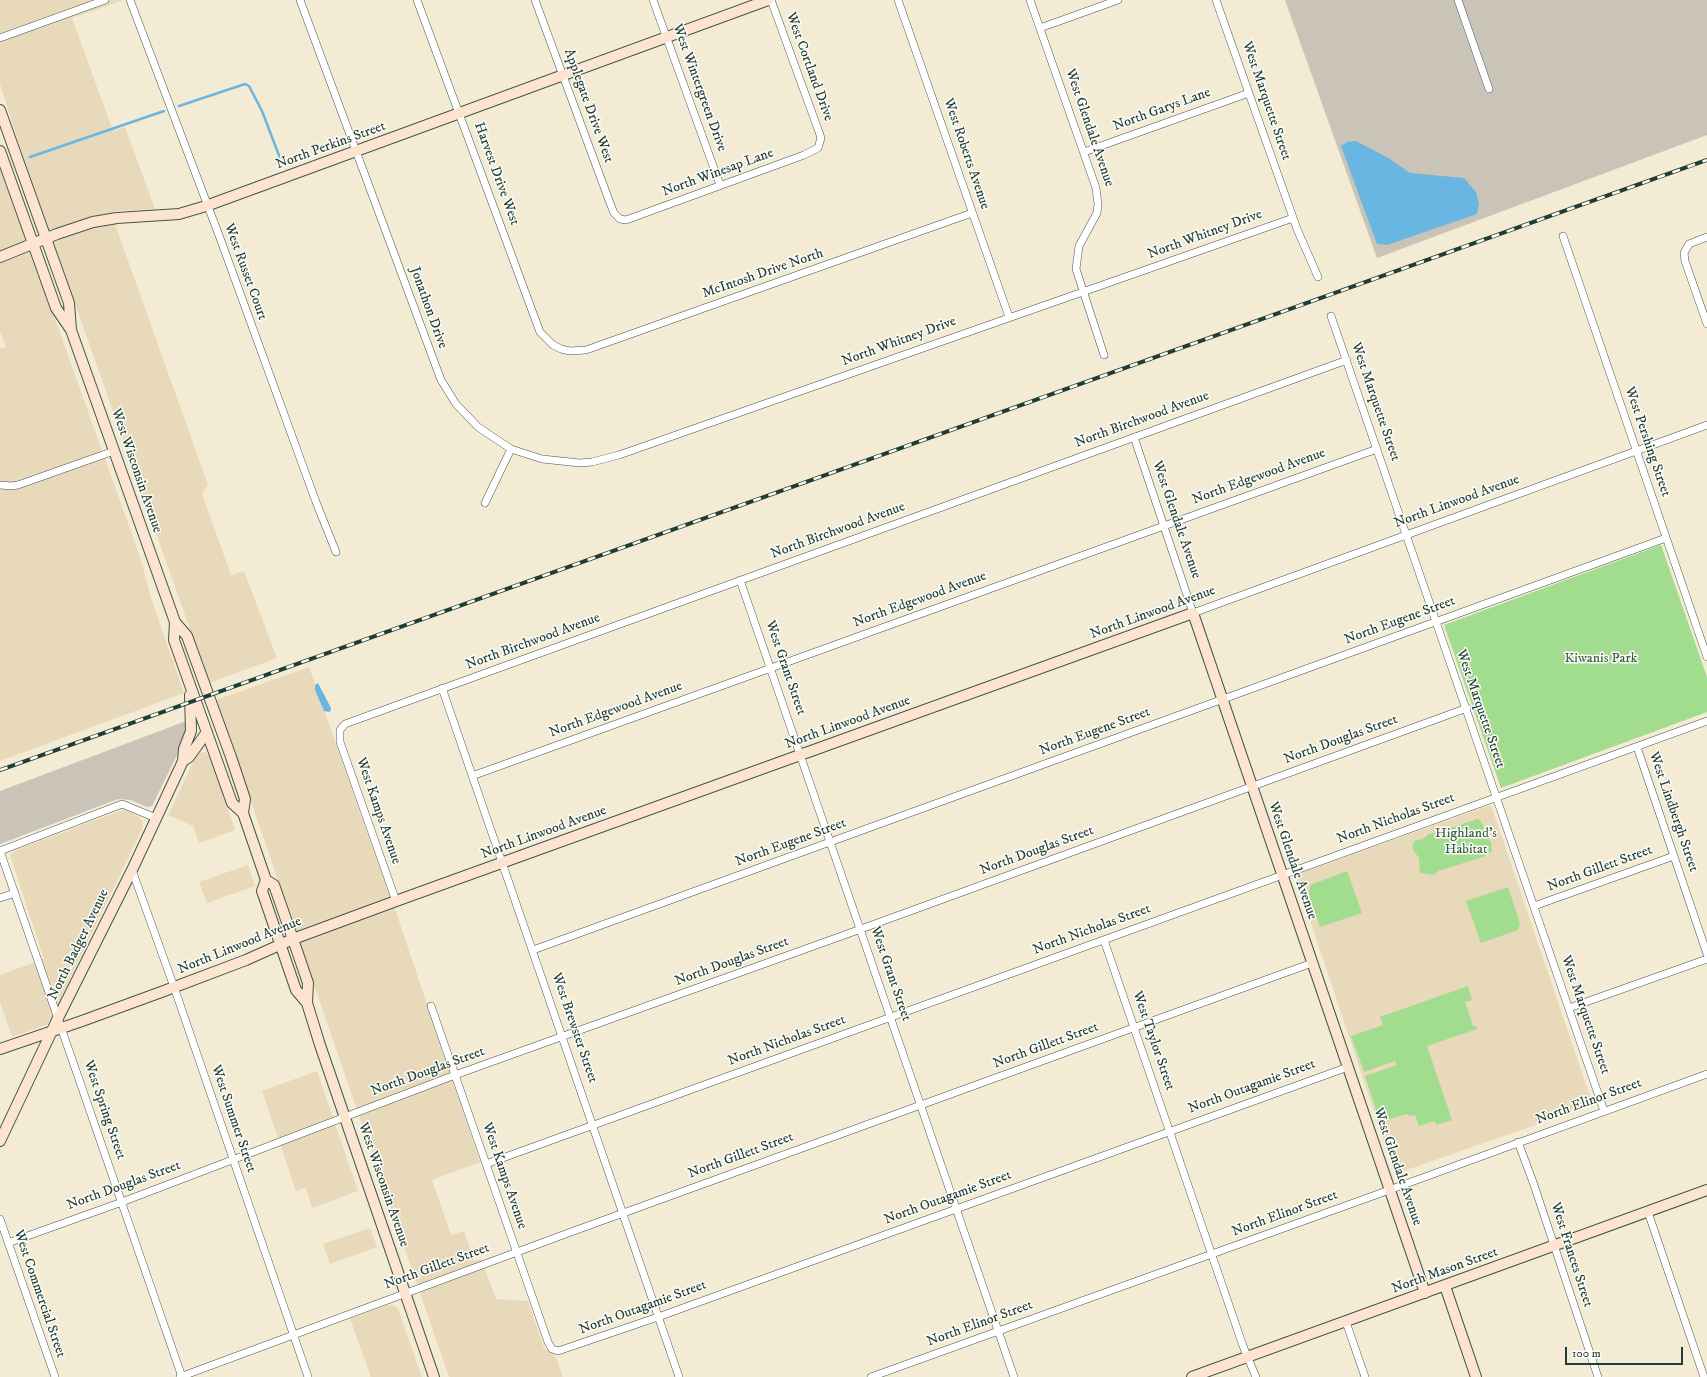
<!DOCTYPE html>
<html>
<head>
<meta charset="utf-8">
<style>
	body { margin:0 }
	#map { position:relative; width:1707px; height:1377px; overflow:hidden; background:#f3ebd4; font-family:"IM FELL DW Pica",serif }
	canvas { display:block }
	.scale { position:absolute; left:1565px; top:1347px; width:118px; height:18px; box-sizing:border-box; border:2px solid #1f3d34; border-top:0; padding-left:5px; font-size:12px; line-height:14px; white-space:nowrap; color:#1f3d34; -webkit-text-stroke:3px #fdfcf7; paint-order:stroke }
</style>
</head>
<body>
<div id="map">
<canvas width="1707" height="1377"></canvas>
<div class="scale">100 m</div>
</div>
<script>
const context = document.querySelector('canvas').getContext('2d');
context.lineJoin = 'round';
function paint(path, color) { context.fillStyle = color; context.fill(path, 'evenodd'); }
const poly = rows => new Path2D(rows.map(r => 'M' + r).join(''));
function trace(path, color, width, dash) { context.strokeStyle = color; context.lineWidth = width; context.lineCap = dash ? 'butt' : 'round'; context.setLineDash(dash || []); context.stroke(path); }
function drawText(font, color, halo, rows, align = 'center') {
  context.font = font + ' "IM FELL DW Pica",serif'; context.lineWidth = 3; context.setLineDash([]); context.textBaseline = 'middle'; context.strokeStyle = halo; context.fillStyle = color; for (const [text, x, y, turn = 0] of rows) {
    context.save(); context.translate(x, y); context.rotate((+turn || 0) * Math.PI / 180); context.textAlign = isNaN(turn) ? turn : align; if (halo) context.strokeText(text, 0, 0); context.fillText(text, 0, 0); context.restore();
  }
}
paint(poly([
	[0,0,124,0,72,18,113,131,125,127,155,209,114,211,115,224,208,485,202,494,231,575,244,571,277,658,209,683,25,162,0,84],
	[0,165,140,557,151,598,184,693,0,761,0,349,6,347,0,331],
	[309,667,364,824,395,909,480,1162,432,1180,451,1235,464,1231,474,1261,481,1259,496,1299,528,1301,544,1348,556,1357,563,1377,449,1377,216,700],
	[204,752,211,757,235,830,199,843,193,826,168,815,196,756,200,753],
	[1491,805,1593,1105,1395,1174,1295,875],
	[122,810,127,811,139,817,143,822,142,829,50,1020,46,1025,12,1037,0,1002,0,975,44,959,10,855,14,851],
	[248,865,255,886,207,903,199,882],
	[317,1071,358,1191,312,1208,306,1188,296,1191,262,1091],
	[370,1228,377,1247,330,1264,323,1244],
	[387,1305,393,1305,398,1309,422,1377,371,1377,350,1319]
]), '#e8d9ba');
paint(poly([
	[1285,0,1707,0,1707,135,1377,258],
	[189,720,188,726,181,747,152,806,147,807,131,800,118,799,0,844,0,791]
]), '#c9c3b8');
paint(poly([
	[1661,545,1707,677,1707,712,1501,788,1444,625],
	[1477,819,1480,820,1483,825,1491,843,1492,851,1483,857,1438,871,1434,875,1420,873,1419,858,1412,848,1414,841,1423,839,1429,834,1440,832,1446,828,1454,827],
	[1347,871,1362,913,1320,927,1309,894,1310,886,1313,884],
	[1508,887,1520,923,1518,930,1481,943,1466,901],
	[1468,986,1472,1000,1465,1002,1473,1026,1476,1026,1477,1029,1427,1046,1452,1120,1437,1125,1434,1121,1419,1126,1415,1115,1411,1116,1406,1114,1380,1122,1365,1076,1397,1065,1395,1061,1364,1072,1351,1036,1383,1025,1380,1017]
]), '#a1dc8f');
paint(poly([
	[1356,141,1390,159,1410,173,1464,178,1476,192,1479,204,1477,214,1387,245,1377,244,1341,146,1347,142],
	[318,683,331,708,331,710,329,712,324,711,315,690,315,685]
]), '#6ab6e3');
trace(poly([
	[179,106,245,84,249,86,262,111,280,158],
	[30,157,164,111]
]), '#6ab6e3', 2.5);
const street = poly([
	[130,0,220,238,316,502,336,552],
	[300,0,441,380,456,404,478,427,511,449,542,459,580,463,592,462,619,455,1293,218],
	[417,0,540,332,553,345,561,349,570,351,586,350,972,213],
	[535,0,610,203,614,213,620,219,626,220,804,155,818,148,821,138,819,132,771,0],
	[653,0,720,185],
	[898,0,1009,317],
	[1030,0,1096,188,1098,204,1097,213,1079,246,1076,269,1104,355],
	[1216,0,1297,229,1318,277],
	[1458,0,1489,89],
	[1040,28,1118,0],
	[0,38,105,0],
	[1084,152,1249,93],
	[1563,236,1707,657],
	[1707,237,1689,244,1684,253,1685,261,1707,324],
	[1331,316,1604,1111],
	[1134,437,1193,613,1707,425],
	[0,485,11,486,18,485,114,451],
	[485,503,511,449],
	[740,580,1014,1377],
	[442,688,679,1377],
	[1637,747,1707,954],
	[472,776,1377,449],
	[156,818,122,804,0,851,182,1377],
	[132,870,174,987,308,1377],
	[0,898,15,893],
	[396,901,340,742,340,730,345,724,1347,360],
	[1534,906,1674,856],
	[1104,940,1243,1346,1256,1377],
	[533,950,1666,538],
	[431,1006,548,1342,552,1349,558,1351,658,1317,1348,1067],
	[1569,1008,1707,959],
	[1518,1142,1533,1182,1598,1377],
	[486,1164,1707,721],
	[1648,1212,1704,1377],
	[0,1219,55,1377],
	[8,1243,122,1202,455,1075,861,929,1467,708],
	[1346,1322,1365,1377],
	[180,1377,571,1232,1312,963],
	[871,1377,1381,1193,1707,1074]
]);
const secondary = poly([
	[0,110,69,303,71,330,175,622,174,640,232,803,243,813],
	[0,151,56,308,71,330],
	[0,257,57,234,93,222,117,218,179,214,206,206,768,0],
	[175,622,187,636,231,757,245,799,243,813,266,880,262,891,296,990,307,1003],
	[183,761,189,757,207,732],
	[266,880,274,885,296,948,308,983,307,1003,320,1045,434,1377],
	[0,1049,82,1021,164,991,246,960,293,939,396,901,1193,613,1425,1293],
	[0,1141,58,1018,132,870,183,761,184,749,191,731,190,695],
	[1445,1286,1476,1377],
	[1192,1377,1707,1190]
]);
trace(street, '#3f574c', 8);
trace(secondary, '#3f574c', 12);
trace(street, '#fff', 7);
trace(secondary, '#fde4d1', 10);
const rail = poly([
	[0,770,1707,160]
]);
trace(rail, '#1f3d34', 4);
trace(rail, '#fdfcf7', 2.5, [8]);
drawText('14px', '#1f3d34', '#fdfcf7', [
	["West Cortland Drive",809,67,70],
	["West Wintergreen Drive",699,88,70],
	["West Marquette Street",1266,101,71],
	["Applegate Drive West",588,106,70],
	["North Garys Lane",1162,110,-20],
	["West Glendale Avenue",1089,128,71],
	["North Perkins Street",331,146,-20],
	["West Roberts Avenue",966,154,71],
	["North Winesap Lane",718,173,-20],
	["Harvest Drive West",496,174,70],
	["North Whitney Drive",1205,235,-20],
	["West Russet Court",245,272,70],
	["McIntosh Drive North",763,274,-19],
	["Jonathon Drive",428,308,70],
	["North Whitney Drive",899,342,-20],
	["West Marquette Street",1375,402,71],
	["North Birchwood Avenue",1142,420,-20],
	["West Pershing Street",1647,442,71],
	["West Wisconsin Avenue",136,471,71],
	["North Edgewood Avenue",1259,477,-20],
	["North Linwood Avenue",1457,502,-20],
	["West Glendale Avenue",1176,520,71],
	["North Birchwood Avenue",838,531,-20],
	["North Edgewood Avenue",920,600,-20],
	["North Linwood Avenue",1153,613,-20],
	["North Eugene Street",1400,621,-20],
	["North Birchwood Avenue",533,642,-20],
	["West Grant Street",785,668,71],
	["West Marquette Street",1480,709,71],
	["North Edgewood Avenue",616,710,-20],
	["North Linwood Avenue",848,723,-20],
	["North Eugene Street",1095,732,-20],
	["North Douglas Street",1341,740,-20],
	["West Kamps Avenue",378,811,71],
	["West Lindbergh Street",1673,812,71],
	["North Nicholas Street",1396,819,-20],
	["North Linwood Avenue",544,833,-20],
	["North Eugene Street",791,843,-20],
	["North Douglas Street",1037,851,-20],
	["West Glendale Avenue",1292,861,71],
	["North Gillett Street",1600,869,-20],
	["North Nicholas Street",1092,930,-20],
	["North Badger Avenue",79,945,-64],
	["North Linwood Avenue",240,946,-22],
	["North Douglas Street",732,962,-20],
	["West Grant Street",890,974,71],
	["West Marquette Street",1585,1015,71],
	["West Brewster Street",574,1028,71],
	["North Nicholas Street",787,1041,-20],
	["West Taylor Street",1153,1041,71],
	["North Gillett Street",1046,1046,-20],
	["North Douglas Street",428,1072,-20],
	["North Outagamie Street",1252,1087,-20],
	["North Elinor Street",1589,1102,-20],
	["West Spring Street",104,1110,71],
	["West Summer Street",233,1119,71],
	["North Gillett Street",741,1156,-20],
	["West Glendale Avenue",1397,1167,71],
	["West Kamps Avenue",504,1176,71],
	["West Wisconsin Avenue",383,1185,71],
	["North Douglas Street",124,1186,-20],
	["North Outagamie Street",948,1198,-20],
	["North Elinor Street",1285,1214,-20],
	["West Frances Street",1571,1255,72],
	["North Gillett Street",437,1267,-20],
	["North Mason Street",1445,1271,-20],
	["West Commercial Street",39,1294,71],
	["North Outagamie Street",643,1308,-20],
	["North Elinor Street",980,1324,-20]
]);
drawText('14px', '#395d46', '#fdfcf7', [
	["Kiwanis Park",1601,659],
	["Highland's",1466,834],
	["Habitat",1466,850]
]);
</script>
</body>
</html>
